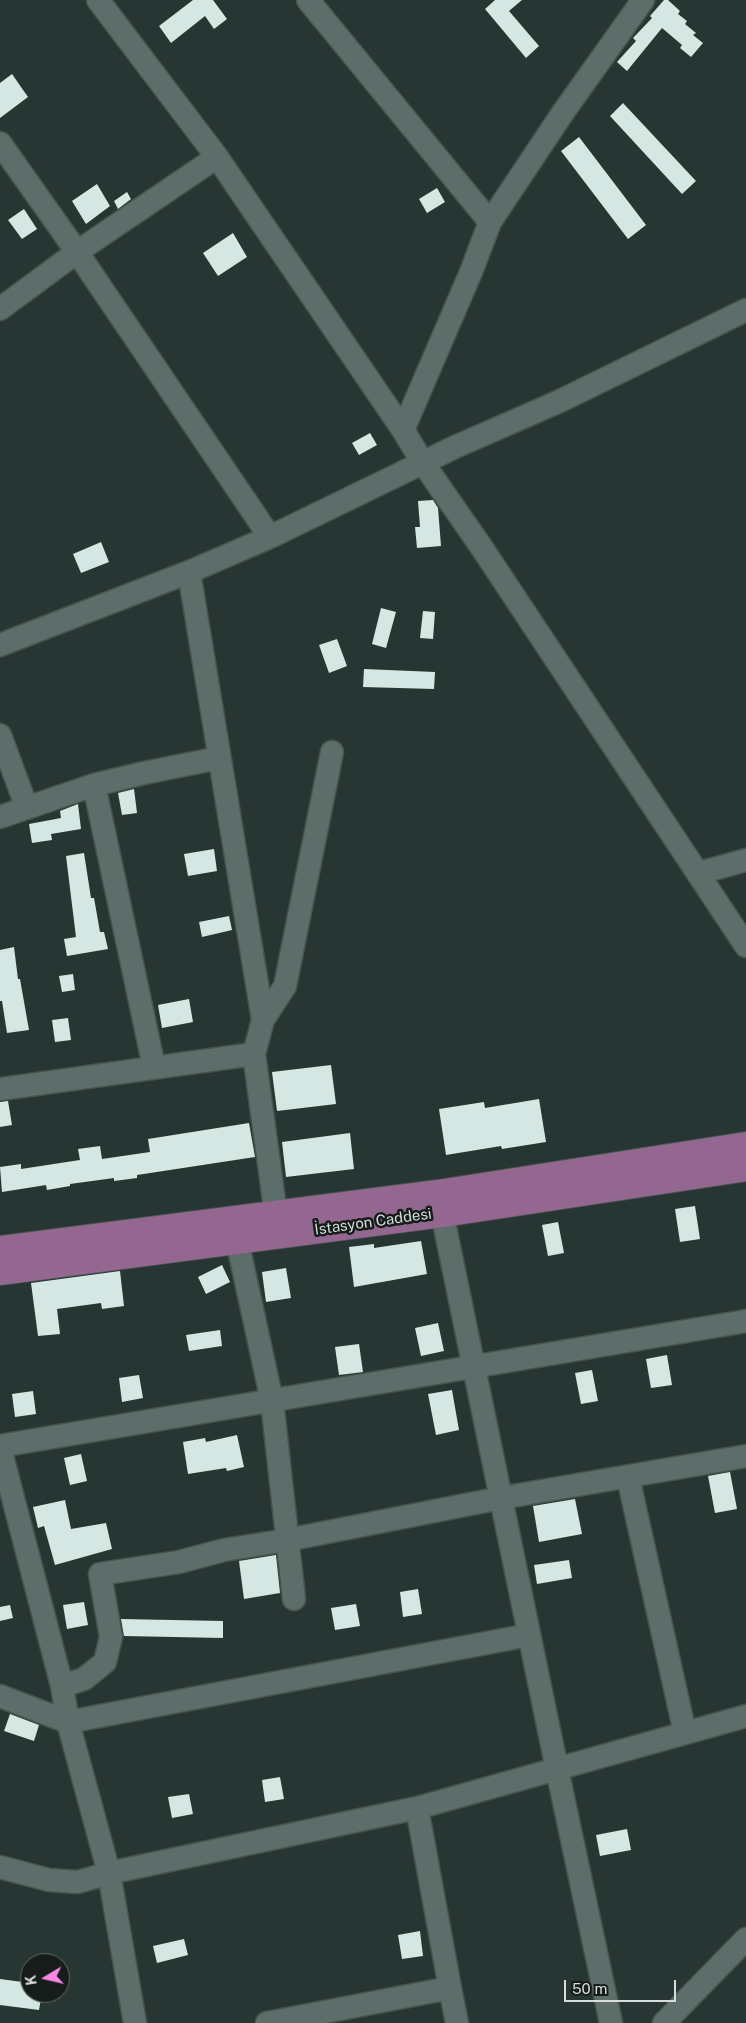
<!DOCTYPE html>
<html>
<head>
<meta charset="utf-8">
<style>
  body { margin:0 }
  #map { position:relative; width:746px; height:2023px; overflow:hidden; background:#273632; font-family:"Public Sans",sans-serif }
  canvas { display:block }
  .north { position:absolute; left:20px; top:1953px; width:50px; height:50px; box-sizing:border-box; background:#151c1a; border:1px solid #626a68; border-radius:50%; rotate:261deg; font-size:14px; font-weight:700; line-height:20px; text-align:center; color:#d5dedc }
  .north::after { content:''; display:block; margin:auto; width:18px; height:22px; background:#f987e8; clip-path:polygon(50% 0,100% 100%,50% 72%,0 100%) }
  .scale { position:absolute; left:564px; top:1980px; width:112px; height:22px; box-sizing:border-box; border:2px solid #d5dedc; border-top:0; padding-left:6px; font-size:15px; line-height:18px; white-space:nowrap; color:#d5dedc; -webkit-text-stroke:4px #151c1a; paint-order:stroke }
</style>
</head>
<body>
<div id="map">
<canvas width="746" height="2023"></canvas>
<div class="north">K</div>
<div class="scale">50 m</div>
</div>
<script>
const ctx = document.querySelector('canvas').getContext('2d');
ctx.lineJoin = 'round';
function fillPath(path, color) { ctx.fillStyle = color; ctx.fill(path, 'evenodd'); }
const toPath = rows => new Path2D(rows.map(r => 'M' + r).join(''));
function trace(path, color, width, dash) { ctx.strokeStyle = color; ctx.lineWidth = width; ctx.lineCap = dash ? 'butt' : 'round'; ctx.setLineDash(dash || []); ctx.stroke(path); }
function write(font, color, halo, rows, align = 'center') {
  ctx.font = font + ' "Public Sans",sans-serif'; ctx.lineWidth = 5; ctx.setLineDash([]); ctx.textBaseline = 'middle'; ctx.strokeStyle = halo; ctx.fillStyle = color; for (const [text, x, y, turn = 0] of rows) {
    ctx.save(); ctx.translate(x, y); ctx.rotate((+turn || 0) * Math.PI / 180); ctx.textAlign = isNaN(turn) ? turn : align; if (halo) ctx.strokeText(text, 0, 0); ctx.fillText(text, 0, 0); ctx.restore();
  }
}
fillPath(toPath([
  [193,0,213,0,227,19,214,29,205,16,171,43,159,26],
  [495,0,522,0,509,11,539,46,526,58,485,9],
  [664,0,668,0,680,11,678,14,687,21,685,24,696,33,693,35,703,43,691,57,680,48,682,45,662,28,627,71,617,62,636,41,633,38,652,18,650,16],
  [12,74,28,97,0,118,0,83],
  [623,103,696,181,682,194,610,116],
  [579,137,646,225,628,239,561,151],
  [97,184,110,206,86,224,72,201],
  [437,188,445,202,427,213,419,199],
  [127,192,131,199,118,209,114,201],
  [24,209,37,229,22,239,8,220],
  [233,233,247,257,218,276,203,253],
  [370,433,377,445,359,455,352,443],
  [433,500,438,508,441,546,417,548,415,527,420,527,418,501],
  [101,542,109,562,81,573,73,554],
  [381,608,396,612,386,648,372,644],
  [423,611,435,612,433,639,420,638],
  [337,639,347,666,329,673,319,645],
  [364,669,435,672,434,689,363,687],
  [134,789,137,813,122,815,118,793],
  [78,804,81,829,51,834,52,840,32,843,29,824,61,818,60,811],
  [214,849,217,871,188,876,184,854],
  [84,853,91,898,94,898,100,932,104,932,108,949,67,956,64,939,76,937,66,856],
  [229,916,232,930,202,937,199,922],
  [14,947,18,979,20,979,29,1030,7,1033,2,1001,0,1001,0,950],
  [73,974,75,990,62,992,59,976],
  [189,999,193,1022,162,1028,158,1005],
  [68,1018,71,1040,55,1042,52,1020],
  [331,1065,336,1104,277,1111,272,1072],
  [539,1099,546,1142,502,1149,501,1146,446,1155,439,1109,484,1102,485,1108],
  [8,1101,12,1125,0,1127,0,1102],
  [249,1123,255,1157,137,1175,137,1178,114,1181,114,1178,70,1184,70,1186,47,1190,46,1185,2,1192,0,1167,21,1164,21,1169,80,1160,78,1149,100,1146,102,1159,150,1152,148,1139],
  [350,1133,354,1169,286,1177,282,1142],
  [695,1206,700,1239,680,1242,675,1209],
  [558,1222,564,1253,548,1256,542,1225],
  [421,1241,427,1274,354,1287,349,1247,374,1244,374,1248],
  [222,1265,230,1282,206,1294,198,1277],
  [286,1268,291,1298,266,1302,262,1272],
  [120,1271,124,1306,102,1309,101,1303,57,1309,60,1334,38,1336,31,1283],
  [438,1323,444,1351,421,1356,415,1328],
  [220,1330,222,1346,189,1351,186,1335],
  [359,1344,363,1372,339,1375,335,1347],
  [667,1355,672,1385,651,1388,646,1359],
  [592,1370,598,1401,581,1404,575,1373],
  [139,1375,143,1398,122,1402,119,1378],
  [452,1390,459,1430,436,1435,428,1394],
  [33,1391,36,1414,15,1417,12,1394],
  [237,1435,244,1467,227,1471,226,1468,188,1474,183,1442,205,1438,206,1442],
  [81,1454,87,1481,70,1485,64,1458],
  [730,1472,737,1509,715,1513,708,1476],
  [575,1499,582,1534,539,1542,533,1506],
  [65,1500,71,1529,106,1523,112,1549,55,1565,44,1526,38,1528,33,1507],
  [276,1555,280,1593,244,1599,239,1561],
  [569,1560,572,1578,537,1584,534,1565],
  [418,1589,422,1614,403,1617,400,1592],
  [84,1602,88,1625,67,1629,63,1605],
  [356,1604,360,1626,335,1630,331,1608],
  [10,1605,13,1618,0,1621,0,1607],
  [121,1619,223,1621,223,1638,124,1636],
  [10,1714,39,1725,34,1741,4,1731],
  [280,1777,284,1799,265,1802,262,1780],
  [189,1794,193,1814,172,1818,168,1797],
  [627,1829,631,1850,600,1856,596,1835],
  [420,1931,423,1956,402,1959,398,1935],
  [184,1939,188,1955,157,1963,153,1946],
  [0,1979,30,1983,30,1993,42,1993,39,2010,0,2005]
]), '#d5e7e2');
const minor = toPath([
  [98,0,217,157,403,430,423,463,480,545,746,946],
  [308,0,490,222],
  [0,143,77,252,270,537],
  [0,309,77,252,217,157],
  [403,430,471,272,490,222,562,114,643,0],
  [189,572,263,1020],
  [0,645,189,572,270,537,455,447,560,401,746,310],
  [0,735,27,808],
  [94,785,154,1067],
  [0,817,94,785,144,773,219,758],
  [699,873,746,860],
  [254,1054,263,1020,285,986,332,752],
  [0,1089,254,1054,276,1215],
  [442,1213,557,1769,611,2023],
  [237,1240,272,1401,294,1599],
  [0,1446,746,1321],
  [0,1448,62,1686,68,1722,109,1873,135,2023],
  [628,1477,685,1733],
  [62,1686,84,1679,105,1662,111,1637,100,1574,179,1562,224,1550,287,1540,501,1498,746,1456],
  [0,1696,68,1722,529,1635],
  [0,1867,49,1880,78,1882,109,1873,417,1808,746,1716],
  [450,1988,457,2023],
  [267,2023,450,1988,417,1808],
  [664,2023,746,1939]
]);
const major = toPath([
  [0,1250,438,1194,746,1146],
  [0,1271,442,1213,746,1167]
]);
trace(minor, '#465350', 25);
trace(major, '#465350', 30);
trace(minor, '#5d6d69', 22);
trace(major, '#936790', 28);
write('15px', '#d5dedc', '#151c1a', [
  ["İstasyon Caddesi",373,1222,-8]
]);
</script>
</body>
</html>
